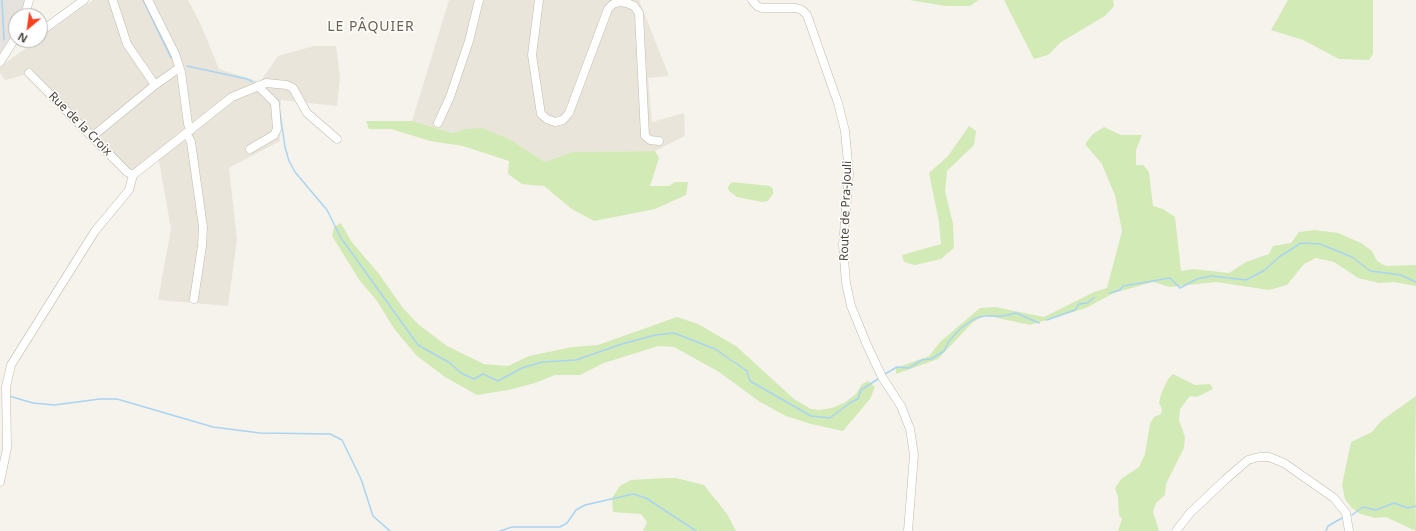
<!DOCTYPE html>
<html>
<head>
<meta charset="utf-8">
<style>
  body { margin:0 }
  #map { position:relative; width:1416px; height:531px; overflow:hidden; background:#f6f3ec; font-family:"Noto Sans",sans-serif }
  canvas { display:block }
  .north { position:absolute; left:8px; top:8px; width:40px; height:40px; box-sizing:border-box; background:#fff; border:1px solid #b7b4b0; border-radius:50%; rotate:209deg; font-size:11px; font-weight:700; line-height:16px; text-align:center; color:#4b4439 }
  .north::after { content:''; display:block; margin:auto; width:14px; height:18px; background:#fc3f1d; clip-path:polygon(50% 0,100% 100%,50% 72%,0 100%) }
</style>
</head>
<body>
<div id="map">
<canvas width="1416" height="531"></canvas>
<div class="north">N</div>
</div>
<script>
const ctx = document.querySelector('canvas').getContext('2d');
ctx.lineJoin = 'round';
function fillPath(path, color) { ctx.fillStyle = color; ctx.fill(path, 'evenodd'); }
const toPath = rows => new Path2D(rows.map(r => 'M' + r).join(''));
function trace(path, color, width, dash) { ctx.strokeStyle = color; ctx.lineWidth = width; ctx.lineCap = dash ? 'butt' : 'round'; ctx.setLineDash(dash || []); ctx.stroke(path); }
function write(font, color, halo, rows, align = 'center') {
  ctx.font = font + ' "Noto Sans",sans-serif'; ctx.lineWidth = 3; ctx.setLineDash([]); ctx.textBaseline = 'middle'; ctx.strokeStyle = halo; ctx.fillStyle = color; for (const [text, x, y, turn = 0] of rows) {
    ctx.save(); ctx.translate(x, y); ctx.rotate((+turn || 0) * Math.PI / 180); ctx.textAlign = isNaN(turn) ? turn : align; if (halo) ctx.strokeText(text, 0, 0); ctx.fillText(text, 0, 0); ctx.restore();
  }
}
fillPath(toPath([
  [93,0,188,0,201,25,219,69,260,82,278,56,314,46,336,46,340,77,337,106,281,100,280,141,229,168,237,239,228,306,158,300,171,229,159,161,139,170,130,172,32,73,5,80,0,73,0,67,37,40,40,40,40,38],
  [449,0,639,0,669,76,648,78,652,122,684,113,685,136,655,151,572,152,545,162,511,140,465,129,453,133,412,121]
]), '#eae5da');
fillPath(toPath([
  [0,0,25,0,25,3,20,16,16,16,16,26,11,37,0,54]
]), '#e6e2dd');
fillPath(toPath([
  [909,0,979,0,970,6,946,6],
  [1004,0,1113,0,1114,6,1105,16,1061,42,1048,55,1034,59],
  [1288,0,1373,0,1373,54,1369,60,1339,59,1303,40,1271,30],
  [366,121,412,121,453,133,465,129,482,128,511,140,545,162,572,152,655,151,659,158,650,186,669,186,675,182,688,182,686,195,655,209,594,221,572,209,544,186,522,184,508,174,509,161,463,146,430,141,391,129,369,129],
  [969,126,976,131,974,145,947,171,945,191,953,224,954,248,941,259,915,265,904,262,902,255,941,244,939,222,929,173,948,156],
  [1104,127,1121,135,1142,135,1136,150,1136,165,1143,165,1149,172,1153,206,1163,209,1175,217,1181,271,1193,269,1229,273,1246,262,1269,254,1273,246,1291,243,1299,232,1315,230,1338,233,1361,243,1372,251,1377,261,1386,266,1416,265,1416,286,1394,282,1379,283,1358,278,1334,262,1316,258,1304,264,1287,285,1269,290,1216,282,1170,287,1153,282,1114,293,1086,308,1030,325,984,315,972,323,938,359,896,374,896,368,929,356,940,342,980,308,995,307,1044,317,1094,292,1107,288,1122,231,1115,195,1108,179,1102,164,1085,144,1093,134],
  [732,182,770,186,773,189,773,194,768,201,762,202,737,197,729,191,728,187],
  [341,223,351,241,379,274,403,308,418,324,447,346,484,364,508,366,529,356,572,347,598,345,677,317,698,324,736,346,794,399,811,409,819,410,832,408,844,403,856,394,862,384,868,381,875,387,870,399,843,431,811,424,786,416,760,402,719,372,674,347,658,346,604,363,580,375,555,375,535,383,508,390,477,395,445,377,417,356,395,330,377,301,360,281,332,236,334,227],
  [1173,374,1195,385,1210,384,1213,389,1197,397,1190,396,1180,409,1179,420,1185,437,1184,448,1166,484,1165,495,1156,503,1153,512,1159,531,1118,531,1122,519,1119,515,1118,497,1115,488,1121,479,1139,467,1145,454,1150,424,1154,417,1161,414,1162,409,1159,403,1161,394,1168,379],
  [1416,396,1415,462,1416,531,1386,517,1376,518,1360,514,1351,507,1345,499,1342,485,1351,442,1372,432,1381,421],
  [665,478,676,478,704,485,727,514,736,531,643,531,647,522,641,514,613,512,612,498,620,486,631,480]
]), '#d2eab5');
trace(toPath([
  [2,0,4,40],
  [143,0,171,58],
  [187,66,247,79,253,82],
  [278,100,285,147,289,161,295,172,327,210,341,238,418,345,450,363,461,373,474,379,483,374,498,381,522,368,542,362,576,360,622,344,655,335,674,333,715,349,747,371,750,381,811,416,830,418,851,402,858,399,861,390,878,379],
  [1110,293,1120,290,1123,286,1170,278,1180,288,1197,279,1211,276,1246,280,1265,270,1279,257,1301,243,1320,244,1352,257,1370,271,1401,275,1416,282],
  [1047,320,1075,310,1079,304,1087,303,1094,298],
  [885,374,897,367,909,368,922,360,931,359,944,351,949,341,960,329,974,319,984,316,1003,316,1016,313,1039,323],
  [9,396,33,403,54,405,100,399,117,399,213,427,260,433,330,434,342,440,361,479,373,516,390,531],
  [1352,515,1363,507,1376,510,1394,503,1408,508,1416,506],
  [500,531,512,527,560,527,567,523,576,510,585,505,633,494,646,498,696,531],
  [1326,531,1328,526,1342,518]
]), '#a9d4f2', 1.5);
const minor = toPath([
  [148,0,175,54,181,72,188,124,191,130],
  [539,0,532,55,541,114,547,119,555,122,563,120,569,113,608,9,613,4,620,2,627,3,634,6,639,13,645,136,650,140,659,141],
  [752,0,757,6,762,8,796,8,802,10,807,15,838,103,845,131,849,174,843,245,846,283,851,306,867,345,882,377,901,406,910,429,914,455,908,531],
  [113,1,127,44,155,85],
  [25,16,29,0],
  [40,32,84,0],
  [0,62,16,37],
  [29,73,127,172,133,175],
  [438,123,450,97,469,41,479,0],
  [187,134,191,142,203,227,202,246,194,299],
  [93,136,155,85,179,68],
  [250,149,274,135,277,129,275,103,258,86],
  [133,175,232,97,266,83,287,85,293,88,307,113,337,139],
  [0,482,7,448,6,387,11,365,95,231,129,190,133,175],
  [1176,531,1190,513,1226,479,1248,460,1259,457,1269,457,1284,463,1334,498,1346,513,1349,531]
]);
trace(minor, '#c2bbae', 9);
trace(minor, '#fff', 8);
write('12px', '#4b4439', '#fff', [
  ["Rue de la Croix",80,124,45],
  ["Route de Pra-Jouli",846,211,-88]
]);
ctx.letterSpacing = '1px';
write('14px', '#6e6250', '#fff', [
  ["LE PÂQUIER",371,27]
]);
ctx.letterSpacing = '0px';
</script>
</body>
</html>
